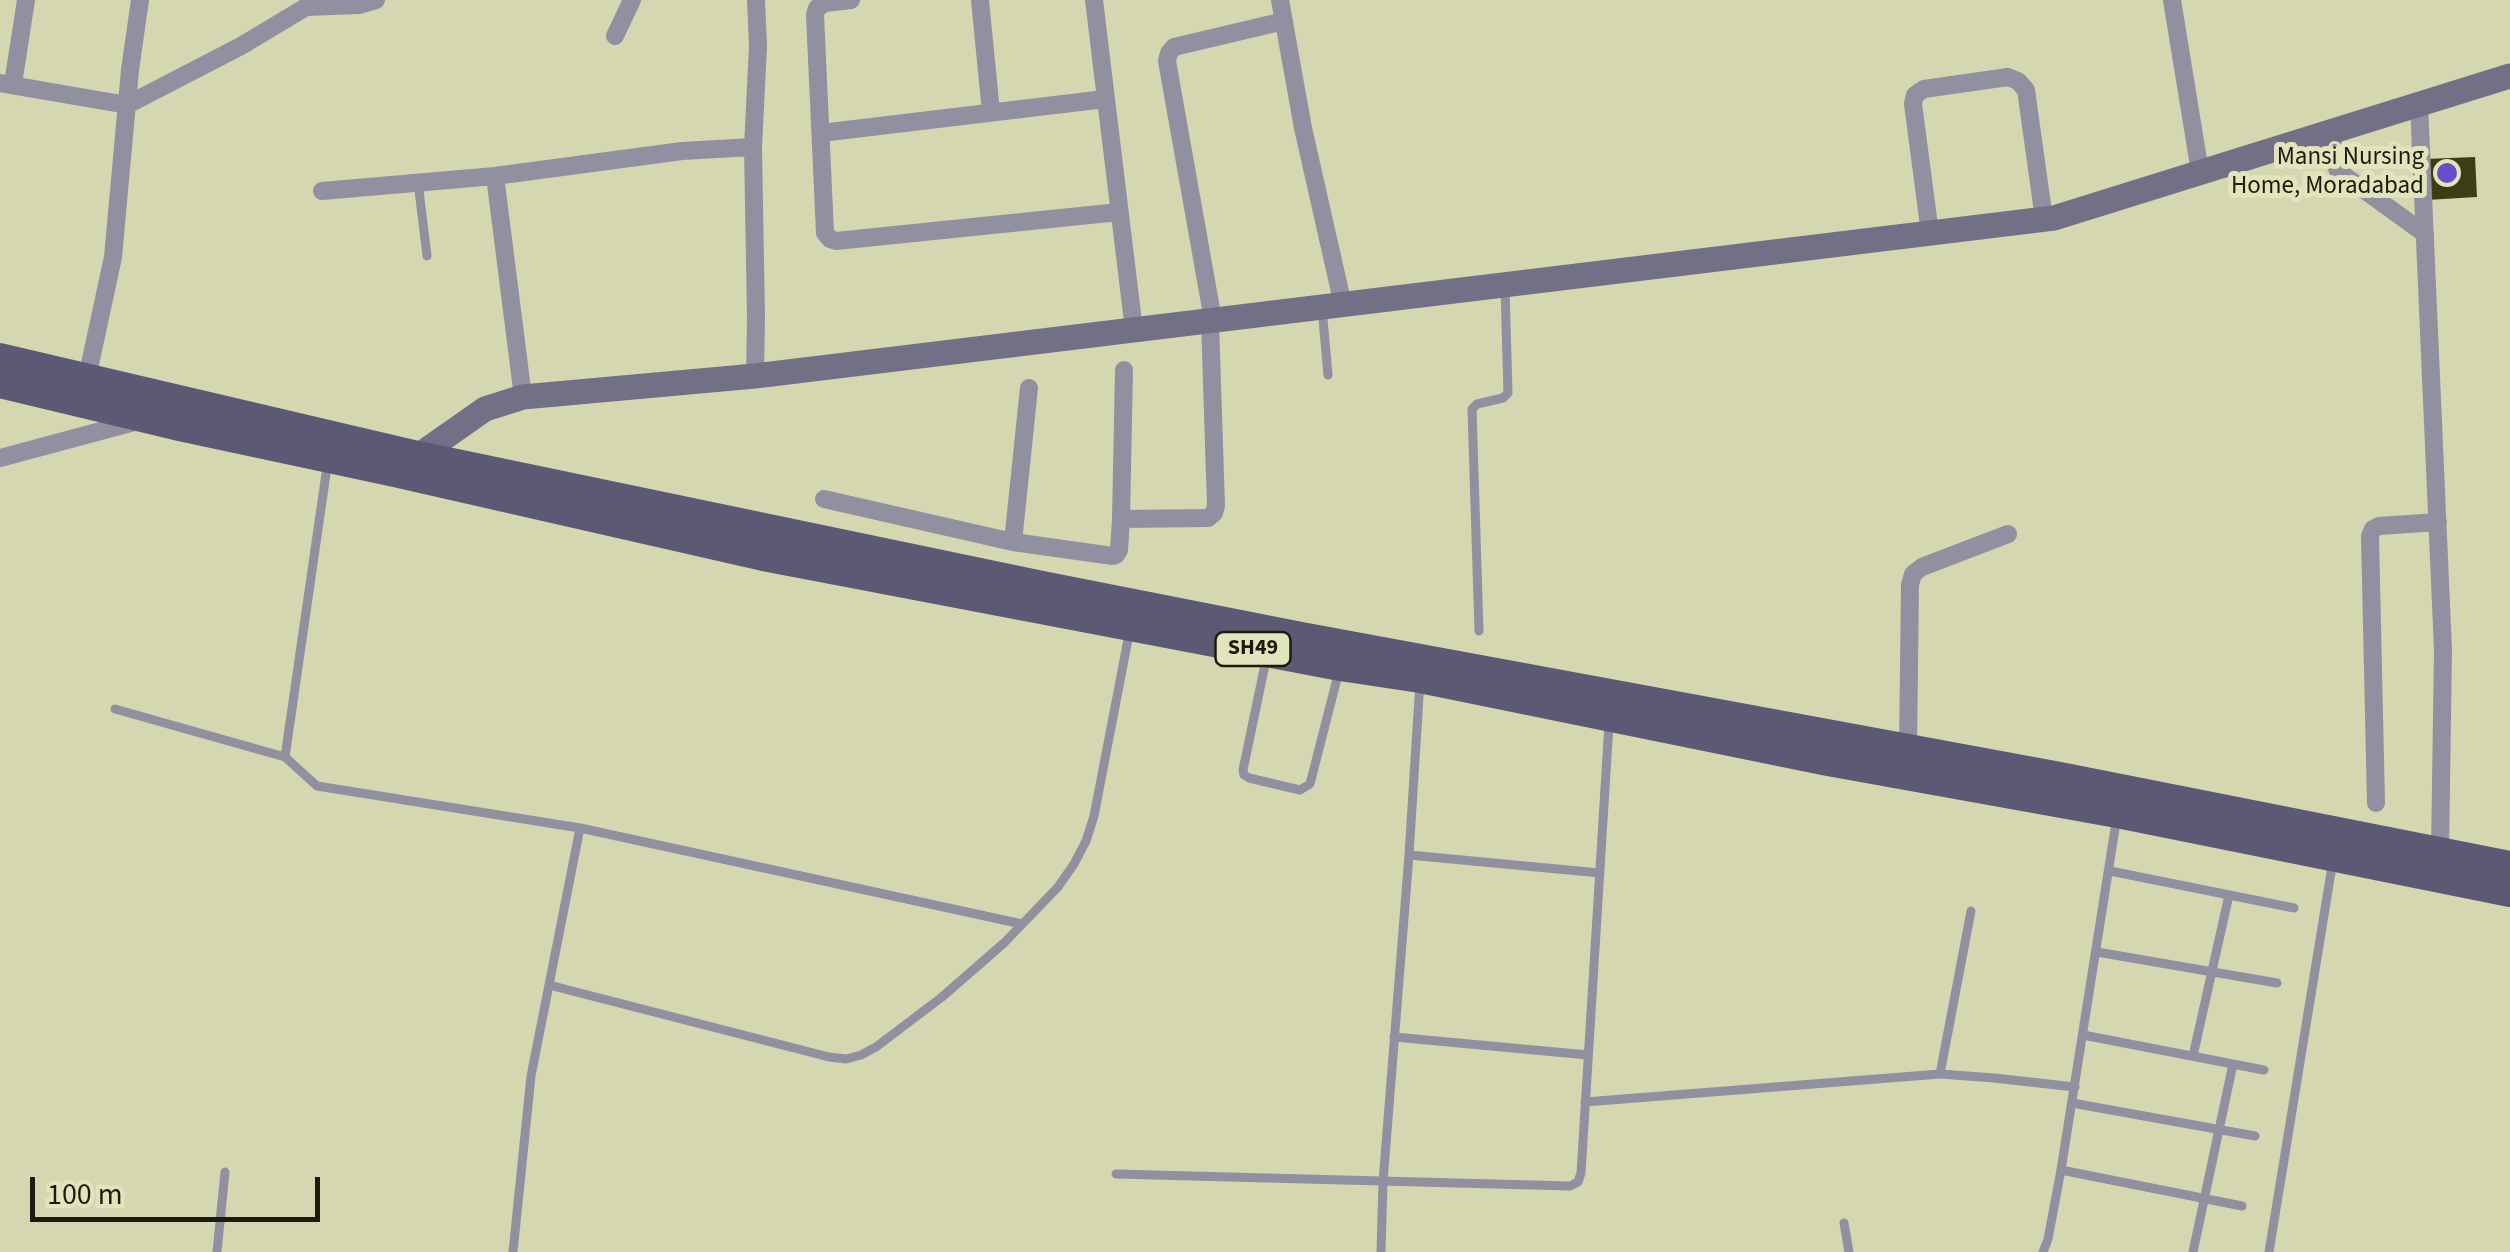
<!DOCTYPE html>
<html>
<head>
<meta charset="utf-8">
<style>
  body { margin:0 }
  #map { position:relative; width:2510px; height:1252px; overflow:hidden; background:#d5d7b0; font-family:"Source Sans 3",sans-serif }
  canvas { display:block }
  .scale { position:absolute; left:30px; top:1177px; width:290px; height:45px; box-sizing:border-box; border:5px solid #1c1c0e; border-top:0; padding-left:12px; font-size:30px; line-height:35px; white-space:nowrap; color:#1c1c0e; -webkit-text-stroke:8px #e2e4bc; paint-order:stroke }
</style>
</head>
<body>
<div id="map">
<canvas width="2510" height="1252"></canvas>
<div class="scale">100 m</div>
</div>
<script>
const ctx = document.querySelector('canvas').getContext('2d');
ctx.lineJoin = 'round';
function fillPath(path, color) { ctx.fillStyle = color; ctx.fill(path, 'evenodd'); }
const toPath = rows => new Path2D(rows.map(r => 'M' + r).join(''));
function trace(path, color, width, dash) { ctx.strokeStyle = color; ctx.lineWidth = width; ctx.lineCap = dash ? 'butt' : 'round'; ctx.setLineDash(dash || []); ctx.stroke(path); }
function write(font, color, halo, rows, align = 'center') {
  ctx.font = font + ' "Source Sans 3",sans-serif'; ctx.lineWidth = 10; ctx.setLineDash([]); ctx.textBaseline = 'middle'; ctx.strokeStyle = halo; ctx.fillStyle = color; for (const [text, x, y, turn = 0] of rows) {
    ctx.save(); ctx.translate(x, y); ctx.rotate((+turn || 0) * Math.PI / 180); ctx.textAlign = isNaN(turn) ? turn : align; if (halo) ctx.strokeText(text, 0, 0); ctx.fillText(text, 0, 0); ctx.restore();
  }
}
fillPath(toPath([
  [2475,157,2477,197,2427,200,2425,159]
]), '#3d3d13');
trace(toPath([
  [418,182,427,256],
  [1322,308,1328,375],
  [1479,631,1472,409,1477,404,1503,398,1508,393,1505,289],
  [1267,655,1243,770,1244,775,1249,778,1300,790,1310,784,1339,671],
  [115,709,285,757,317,786,580,828,1022,924],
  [285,757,328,460],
  [1409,855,1600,873],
  [2110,871,2294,908],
  [2097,952,2277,983],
  [549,985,829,1057,846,1059,861,1055,876,1047,942,997,1004,943,1058,887,1074,864,1086,841,1094,816,1130,629],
  [2083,1035,2264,1070],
  [1394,1037,1588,1055],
  [2193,1056,2229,895],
  [1940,1074,1971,911],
  [1585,1102,1940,1074,1994,1078,2075,1087],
  [2072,1103,2255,1136],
  [2061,1170,2242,1206],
  [1116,1174,1570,1186,1578,1182,1581,1173,1609,724],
  [1844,1223,1849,1252],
  [217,1252,225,1172],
  [513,1252,531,1076,580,828],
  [1381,1252,1383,1182,1409,855,1420,681],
  [2043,1252,2048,1239,2061,1170,2117,816],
  [2193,1252,2233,1064],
  [2269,1252,2333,860]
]), '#9190a0', 9);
trace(toPath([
  [851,0,825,3,817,8,815,15,825,233,830,239,836,241,1119,212],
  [980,0,991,112],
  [1094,0,1134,330],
  [1280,0,1303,128,1343,305],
  [2172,0,2200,172],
  [615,36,632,0],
  [0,83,127,105,241,46,306,7,359,5,376,0],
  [13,84,26,0],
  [2419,104,2443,650,2440,852],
  [2331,131,2335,162,2338,171,2425,234],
  [821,133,1105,99],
  [495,176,523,397],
  [322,191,495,176,682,151,753,147],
  [1930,233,1913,104,1915,95,1924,89,2008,77,2018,81,2026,90,2044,219],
  [1213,320,1167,61,1169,53,1174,47,1284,21],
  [755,376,756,319,753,147,758,46,756,0],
  [87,378,113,257,130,70,140,0],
  [0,458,138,421],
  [824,499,1013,542,1113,556,1116,555,1119,550,1121,519,1124,370],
  [1121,519,1208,518,1214,513,1216,506,1210,321],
  [1013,542,1029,388],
  [1908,749,1910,585,1913,574,1922,567,2008,534],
  [2376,803,2370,536,2373,529,2379,526,2438,522]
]), '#9190a0', 18);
trace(toPath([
  [418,456,485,409,523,397,755,376,2054,218,2510,76]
]), '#727087', 25);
trace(toPath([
  [0,358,418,456,1042,586,1301,637,2060,777,2510,866],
  [0,383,175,425,395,472,763,556,1340,666,1420,678,1828,761,2117,813,2510,892]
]), '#5c5974', 30);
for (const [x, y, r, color] of [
  [2447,173,12,"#6a4ec7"]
]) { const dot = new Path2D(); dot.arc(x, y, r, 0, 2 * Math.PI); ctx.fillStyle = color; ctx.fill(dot); trace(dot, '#e2e4bc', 4); }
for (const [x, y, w] of [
  [1253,649,75]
]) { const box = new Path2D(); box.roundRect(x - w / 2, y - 17, w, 34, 8); ctx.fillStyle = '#e2e4bc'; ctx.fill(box); trace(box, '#1c1c0e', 2.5); }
write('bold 22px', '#1c1c0e', null, [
  ["SH49",1253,649]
]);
write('25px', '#1c1c0e', '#e2e4bc', [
  ["Mansi Nursing",2424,159],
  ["Home, Moradabad",2424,188]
], 'right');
</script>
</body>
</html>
